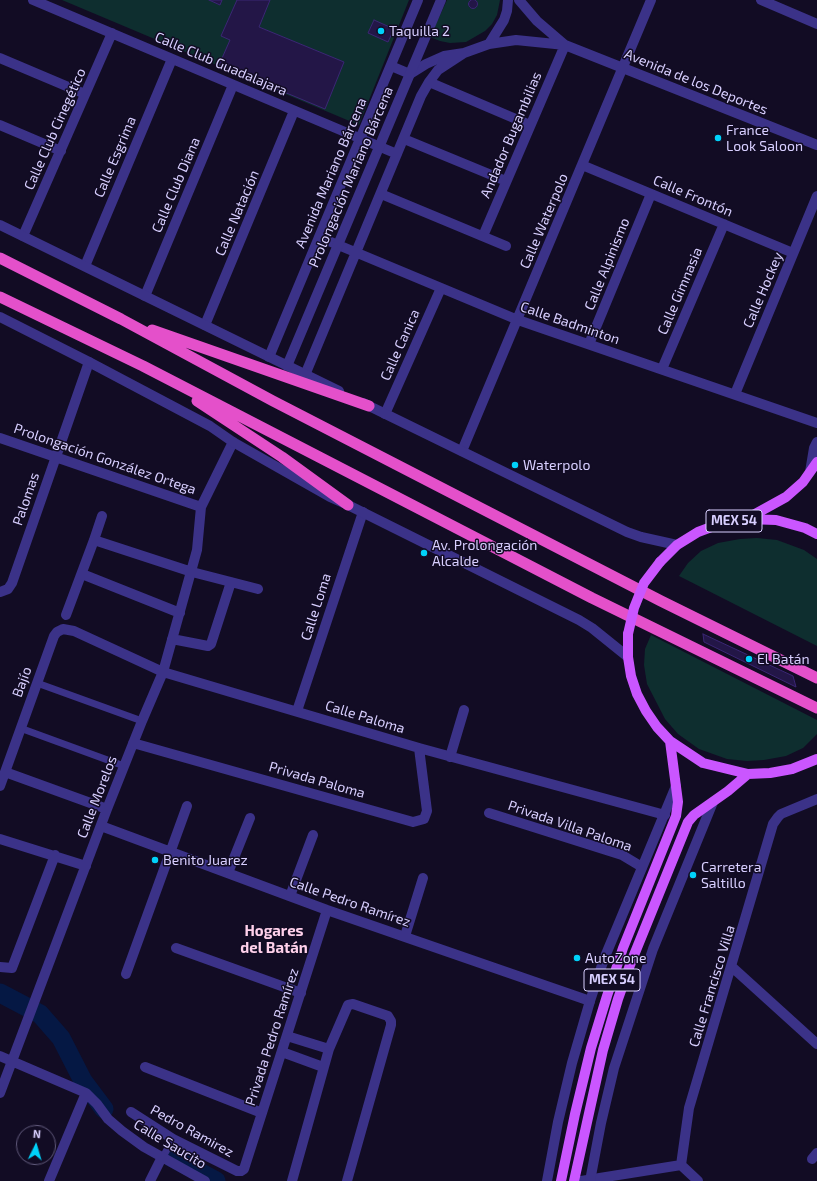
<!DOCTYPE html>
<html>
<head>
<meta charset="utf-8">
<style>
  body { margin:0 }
  #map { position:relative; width:817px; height:1181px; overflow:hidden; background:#120c24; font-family:"Exo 2",sans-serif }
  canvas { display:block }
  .north { position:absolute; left:16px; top:1125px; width:40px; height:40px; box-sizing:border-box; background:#120c24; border:1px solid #615a7c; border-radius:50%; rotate:5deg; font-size:11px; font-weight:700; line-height:16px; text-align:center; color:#d8cfff }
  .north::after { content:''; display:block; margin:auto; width:14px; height:18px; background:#00d2fa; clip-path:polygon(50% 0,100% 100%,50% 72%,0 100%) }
</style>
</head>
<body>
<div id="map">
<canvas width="817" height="1181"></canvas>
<div class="north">N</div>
</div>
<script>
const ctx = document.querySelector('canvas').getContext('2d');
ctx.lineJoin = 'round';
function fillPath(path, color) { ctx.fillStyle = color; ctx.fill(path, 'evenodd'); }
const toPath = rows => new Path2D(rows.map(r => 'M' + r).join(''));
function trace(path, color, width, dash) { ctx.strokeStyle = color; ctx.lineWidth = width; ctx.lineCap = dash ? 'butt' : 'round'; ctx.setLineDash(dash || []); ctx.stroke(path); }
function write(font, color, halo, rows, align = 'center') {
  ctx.font = font + ' "Exo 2",sans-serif'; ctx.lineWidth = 3; ctx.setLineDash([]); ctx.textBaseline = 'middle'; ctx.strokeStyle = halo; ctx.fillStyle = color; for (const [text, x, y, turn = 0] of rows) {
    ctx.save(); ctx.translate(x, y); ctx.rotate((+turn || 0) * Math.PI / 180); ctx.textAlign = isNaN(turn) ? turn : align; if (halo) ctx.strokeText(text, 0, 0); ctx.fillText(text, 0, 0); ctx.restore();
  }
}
fillPath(toPath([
  [62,0,409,0,359,125],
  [447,0,500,0,497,15,492,24,485,31,466,42,450,43,440,41,430,37],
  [757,538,777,540,804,550,817,559,817,646,679,576,688,563,701,551,718,543,740,539],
  [651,635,817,720,817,734,803,748,786,756,764,760,747,761,727,759,699,749,678,734,665,719,647,684,644,665,645,649]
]), '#0e2e2f');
trace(toPath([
  [0,993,40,1014,61,1038,83,1081,104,1109],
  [171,1157,216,1181]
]), '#051844', 19);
const building = toPath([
  '468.5 4a4.5 4.5 0 1 1 9 0a4.5 4.5 0 1 1-9 0Z',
  [209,0,222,0,220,5,209,0],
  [237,0,270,0,259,27,344,62,325,109,219,65,230,40,221,36,237,0],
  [374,20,394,29,388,42,368,33,374,20],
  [703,634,793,676,796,687,704,642,703,634]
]);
fillPath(building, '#231647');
trace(building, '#3b2675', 1);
trace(toPath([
  [37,683,142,721],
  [20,728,124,766],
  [162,1157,164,1155,173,1139]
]), '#3b3288', 7);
trace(toPath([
  [33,0,397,154],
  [519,0,537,21,565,45],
  [761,0,817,24],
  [489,44,516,40,565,45,817,145],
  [0,58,85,94],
  [391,66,410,74,426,64,444,56,464,53,489,44,504,20,507,11,508,0],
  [429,82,530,125],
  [0,125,61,151],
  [404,139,506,181],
  [582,165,793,253],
  [381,194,506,246],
  [23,236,112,33],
  [483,236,565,45],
  [319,237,518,320,817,423],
  [85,266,172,59],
  [145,296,233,85],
  [205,325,294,111],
  [589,344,651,194],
  [269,357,418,0],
  [662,369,724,224],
  [305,375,421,96,429,82,438,70,464,53],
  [735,394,817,196],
  [385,414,441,288],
  [0,438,201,507],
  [462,451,651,0],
  [810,472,814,448,817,442],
  [94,540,192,572,258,589],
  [82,574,180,613],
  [0,592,8,589,12,583,89,362],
  [66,615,94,540,102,516],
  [172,639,208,646,211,644,231,582],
  [297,711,363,512],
  [133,743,413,822,424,819,427,811,419,748],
  [450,757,464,710],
  [5,772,107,809],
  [0,786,54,636,57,632,63,629,74,631,163,672,419,748,665,815],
  [489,813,622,855,642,867],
  [101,826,327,910,590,1001],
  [0,839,86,866],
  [228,873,250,818],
  [290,896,313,835],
  [405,936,423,878],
  [176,948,301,993],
  [0,967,12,968,55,855],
  [732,967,817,1044],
  [126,974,187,806],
  [287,1036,329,1049],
  [282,1052,323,1067],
  [0,1056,86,1093,97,1104,108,1119,122,1131,144,1147,205,1181],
  [145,1067,262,1113],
  [0,1093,107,809,142,721,163,672,197,550,201,507,233,442],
  [131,1112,173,1139,237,1171,241,1171,244,1169,327,910],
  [812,1159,817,1153],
  [681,1165,689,1108,773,824,778,817,781,814,817,799],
  [681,1165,698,1181],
  [49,1181,86,1093],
  [150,1181,162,1157],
  [292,1181,329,1049,345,1012,348,1005,353,1004,388,1016,391,1021,391,1025,347,1181],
  [581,1181,681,1165]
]), '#3b3288', 10);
trace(toPath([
  [0,225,339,391],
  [0,317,89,362,210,426,233,442,330,497,348,505,579,620,592,628,628,657],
  [287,366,441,0],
  [363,403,627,532,641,537,677,545],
  [547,1181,558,1122,572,1063,590,1001,604,959,676,786],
  [590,1181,601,1123,614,1068,653,949,713,802]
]), '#3b3288', 10);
trace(toPath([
  [748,518,786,497,803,482,817,462],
  [660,562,677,545,698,532,722,523,747,519,776,520,805,528,817,534],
  [628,634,628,657,631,676,637,694,646,711,657,727,670,741,703,763,748,774,770,773,792,769,817,759],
  [561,1181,575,1114,591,1048,607,996,623,948,676,816,678,802,670,741],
  [574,1181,603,1050,618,999,630,965,688,822,694,815,728,791,748,774]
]), '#ca56ff', 10);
trace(toPath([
  [0,258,121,319,273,401,661,601,817,678],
  [0,297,143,366,592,598,817,708],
  [152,330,369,406],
  [197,401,282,457,348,505]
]), '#e450ca', 11);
trace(toPath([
  [628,634,634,608,644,583,660,562]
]), '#ca56ff', 10);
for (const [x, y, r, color] of [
  [381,31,4,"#00d2fa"],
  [718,138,4,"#00d2fa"],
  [515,465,4,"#00d2fa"],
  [424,553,4,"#00d2fa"],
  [749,659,4,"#00d2fa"],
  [155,860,4,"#00d2fa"],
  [693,875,4,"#00d2fa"],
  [577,958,4,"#00d2fa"]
]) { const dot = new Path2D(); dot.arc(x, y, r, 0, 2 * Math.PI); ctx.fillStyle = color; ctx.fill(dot); trace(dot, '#120c24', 1.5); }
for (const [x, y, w] of [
  [734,521,56],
  [612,980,56]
]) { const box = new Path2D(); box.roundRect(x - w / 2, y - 11, w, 22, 3); ctx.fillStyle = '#120c24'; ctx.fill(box); trace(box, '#d8cfff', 1); }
write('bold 13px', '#d8cfff', null, [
  ["MEX 54",734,521],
  ["MEX 54",612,980]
]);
write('14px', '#d8cfff', '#120c24', [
  ["Taquilla 2",389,31],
  ["France",726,130],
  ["Look Saloon",726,146],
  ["Waterpolo",523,465],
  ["Av. Prolongación",432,545],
  ["Alcalde",432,561],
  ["El Batán",757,659],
  ["Benito Juarez",163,860],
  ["Carretera",701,867],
  ["Saltillo",701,883],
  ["AutoZone",585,958]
], 'left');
write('14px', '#d8cfff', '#120c24', [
  ["Calle Club Guadalajara",221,64,23],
  ["Avenida de los Deportes",696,82,22],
  ["Calle Club Cinegético",55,129,-66],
  ["Andador Bugambilias",511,135,-67],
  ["Calle Esgrima",115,157,-67],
  ["Avenida Mariano Bárcena",331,173,-67],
  ["Prolongación Mariano Bárcena",351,177,-67],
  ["Calle Club Diana",176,185,-67],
  ["Calle Frontón",693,196,23],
  ["Calle Natación",237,213,-67],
  ["Calle Waterpolo",544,221,-67],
  ["Calle Alpinismo",607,264,-68],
  ["Calle Hockey",763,290,-67],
  ["Calle Gimnasia",680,291,-67],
  ["Calle Badminton",570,323,19],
  ["Calle Canica",400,345,-66],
  ["Prolongación González Ortega",105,459,19],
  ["Palomas",26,499,-71],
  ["Calle Loma",316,607,-72],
  ["Bajío",22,682,-70],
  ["Calle Paloma",365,717,17],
  ["Privada Paloma",317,780,16],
  ["Calle Morelos",97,797,-69],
  ["Privada Villa Paloma",570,826,19],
  ["Calle Pedro Ramírez",350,902,19],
  ["Calle Francisco Villa",712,986,-73],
  ["Privada Pedro Ramírez",272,1037,-72],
  ["Pedro Ramirez",192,1131,29],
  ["Calle Saucito",170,1144,31]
]);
write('bold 15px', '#ffd1eb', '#120c24', [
  ["Hogares",274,931],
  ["del Batán",274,948]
]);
</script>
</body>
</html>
